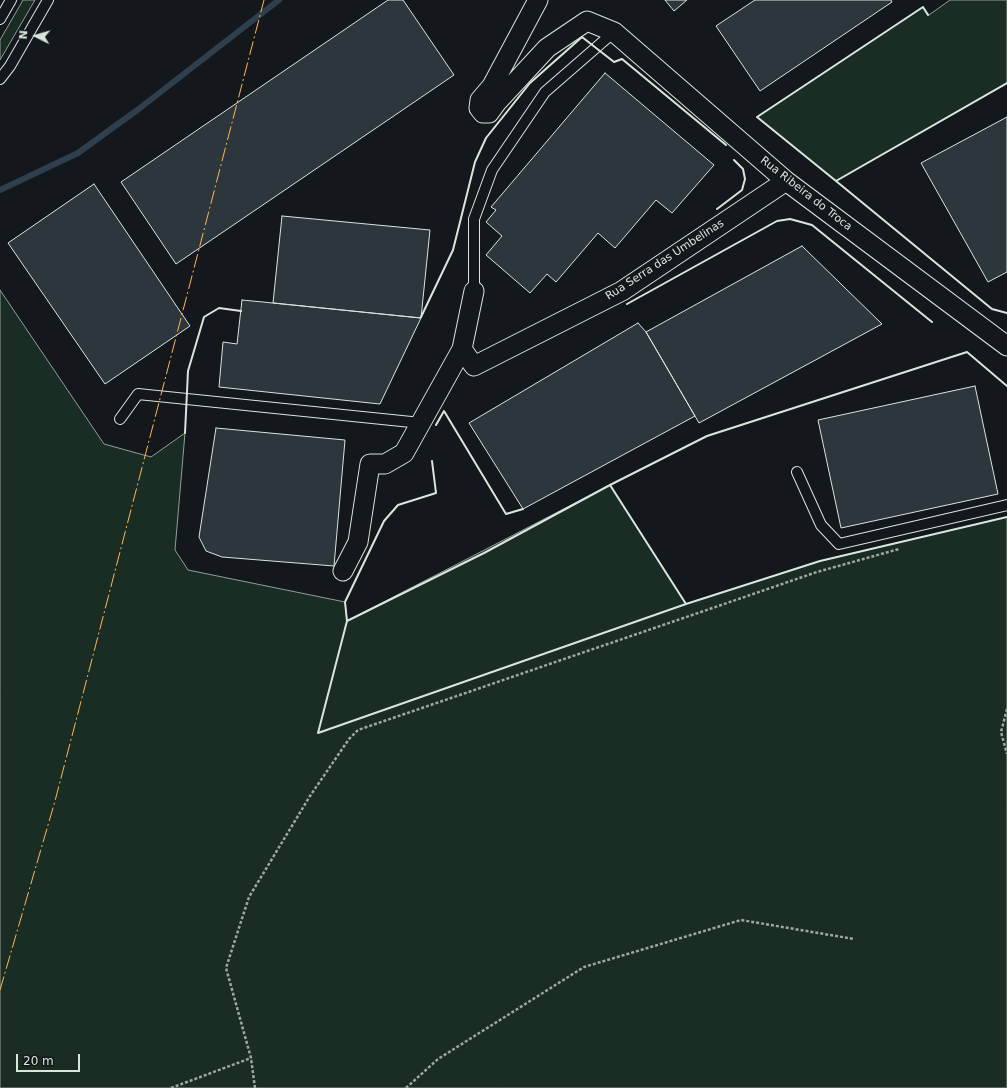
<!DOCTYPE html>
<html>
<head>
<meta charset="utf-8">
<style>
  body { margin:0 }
  #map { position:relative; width:1007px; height:1088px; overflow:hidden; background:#14181c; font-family:"DejaVu Sans",sans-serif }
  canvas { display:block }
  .north { position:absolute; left:16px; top:16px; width:40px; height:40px; -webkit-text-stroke:3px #14181c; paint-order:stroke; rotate:275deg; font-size:11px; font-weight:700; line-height:16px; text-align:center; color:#d8e6dc }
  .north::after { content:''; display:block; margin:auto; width:14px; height:18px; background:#d8e6dc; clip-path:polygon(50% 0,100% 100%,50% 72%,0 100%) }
  .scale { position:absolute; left:16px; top:1054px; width:64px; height:18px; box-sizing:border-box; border:2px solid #d8e6dc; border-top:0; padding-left:5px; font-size:12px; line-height:14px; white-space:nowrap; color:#d8e6dc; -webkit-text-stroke:3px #14181c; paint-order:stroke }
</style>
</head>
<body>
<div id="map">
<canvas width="1007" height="1088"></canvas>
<div class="north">N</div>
<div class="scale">20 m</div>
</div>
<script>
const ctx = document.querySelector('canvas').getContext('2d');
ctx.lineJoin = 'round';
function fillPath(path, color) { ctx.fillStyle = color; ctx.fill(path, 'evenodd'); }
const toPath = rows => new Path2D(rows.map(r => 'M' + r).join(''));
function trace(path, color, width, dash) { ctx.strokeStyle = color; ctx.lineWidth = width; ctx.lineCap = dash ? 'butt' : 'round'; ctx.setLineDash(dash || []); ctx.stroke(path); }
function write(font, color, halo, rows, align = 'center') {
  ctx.font = font + ' "DejaVu Sans",sans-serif'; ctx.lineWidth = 3; ctx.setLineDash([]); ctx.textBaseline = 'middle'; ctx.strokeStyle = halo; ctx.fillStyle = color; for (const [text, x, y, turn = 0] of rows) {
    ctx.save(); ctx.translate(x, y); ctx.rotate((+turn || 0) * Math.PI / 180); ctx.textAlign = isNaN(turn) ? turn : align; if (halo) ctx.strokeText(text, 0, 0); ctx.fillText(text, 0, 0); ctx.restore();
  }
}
const green = toPath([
  [23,0,35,0,0,60,0,40,23,0],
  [950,0,1007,0,1007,83,836,181,757,117,923,7,929,15,950,0],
  [0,290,104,444,151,457,185,433,175,550,188,570,345,602,347,621,610,485,686,604,820,561,1007,517,1007,1088,0,1088,0,290]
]);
fillPath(green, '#1a2d24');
trace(green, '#939e99', 1);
trace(toPath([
  [0,190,78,153,140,108,279,0]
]), '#2f3f4d', 6);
const building = toPath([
  [388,0,403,0,454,75,176,264,121,182,388,0],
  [665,0,687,0,674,11,665,0],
  [755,0,891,0,892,2,760,91,716,26,755,0],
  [605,73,714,165,672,213,656,200,615,248,598,233,556,282,547,274,530,293,486,255,502,236,486,222,496,210,491,207,605,73],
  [1007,117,1007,272,988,282,921,163,1007,117],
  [94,184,190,326,105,384,8,243,94,184],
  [282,216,430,230,421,318,273,303,282,216],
  [802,246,882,324,699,423,646,332,802,246],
  [242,300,273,303,421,318,380,404,219,387,223,342,237,344,242,300],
  [638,323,646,332,695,416,523,509,469,423,638,323],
  [975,386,998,494,841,528,818,420,975,386],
  [216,428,345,440,334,566,222,557,206,551,199,537,216,428]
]);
fillPath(building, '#2c363c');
trace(building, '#d8e6dc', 1);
const service = toPath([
  [0,19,11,0],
  [0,79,10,66,48,0],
  [474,291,474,219,492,170,545,92,614,32],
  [120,419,138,394,421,423],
  [797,472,821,525,839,544,1007,505]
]);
const minor = toPath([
  [538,0,492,86,480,100,479,108,483,113,489,113,497,102,547,48,587,21,614,32,786,181,1007,346],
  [462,349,474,366,622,291,786,181],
  [343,571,358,542,370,464,385,464,404,453,462,349,474,291]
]);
trace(service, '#d8e6dc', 12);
trace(minor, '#d8e6dc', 21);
trace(toPath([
  [1007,709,1001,732,1007,754],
  [171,1088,251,1058],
  [255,1088,251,1058,226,968,249,897,310,796,349,739,358,730,817,572,899,549],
  [406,1088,438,1059,584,967,741,920,854,939]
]), '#9da8a2', 2.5, [3, 2]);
trace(service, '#14181c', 10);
trace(minor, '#14181c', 19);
trace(toPath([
  [928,15,923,7,757,117,836,181,1007,83],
  [836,181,992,309,1007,313],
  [717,209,742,190,745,179,743,169,734,160],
  [627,304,777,221,790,219,812,225,932,322],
  [421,317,453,250,475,162,486,138,530,83,582,37,614,62,622,59,726,145],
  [1007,386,967,352,707,436,610,485,686,604,820,561,1007,517],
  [436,425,444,411,506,514,523,509],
  [185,433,188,371,204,317,219,308,241,311],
  [432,461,436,493,398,505,384,521,345,602,347,621,484,553,610,485],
  [347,621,318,733,686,604]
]), '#d8e6dc', 2);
trace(toPath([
  [0,990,55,801,264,0]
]), '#ffb74d', 1, [14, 3, 2, 3]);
write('11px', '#d8e6dc', '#14181c', [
  ["Rua Ribeira do Troca",806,194,38],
  ["Rua Serra das Umbelinas",665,260,-33]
]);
</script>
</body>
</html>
